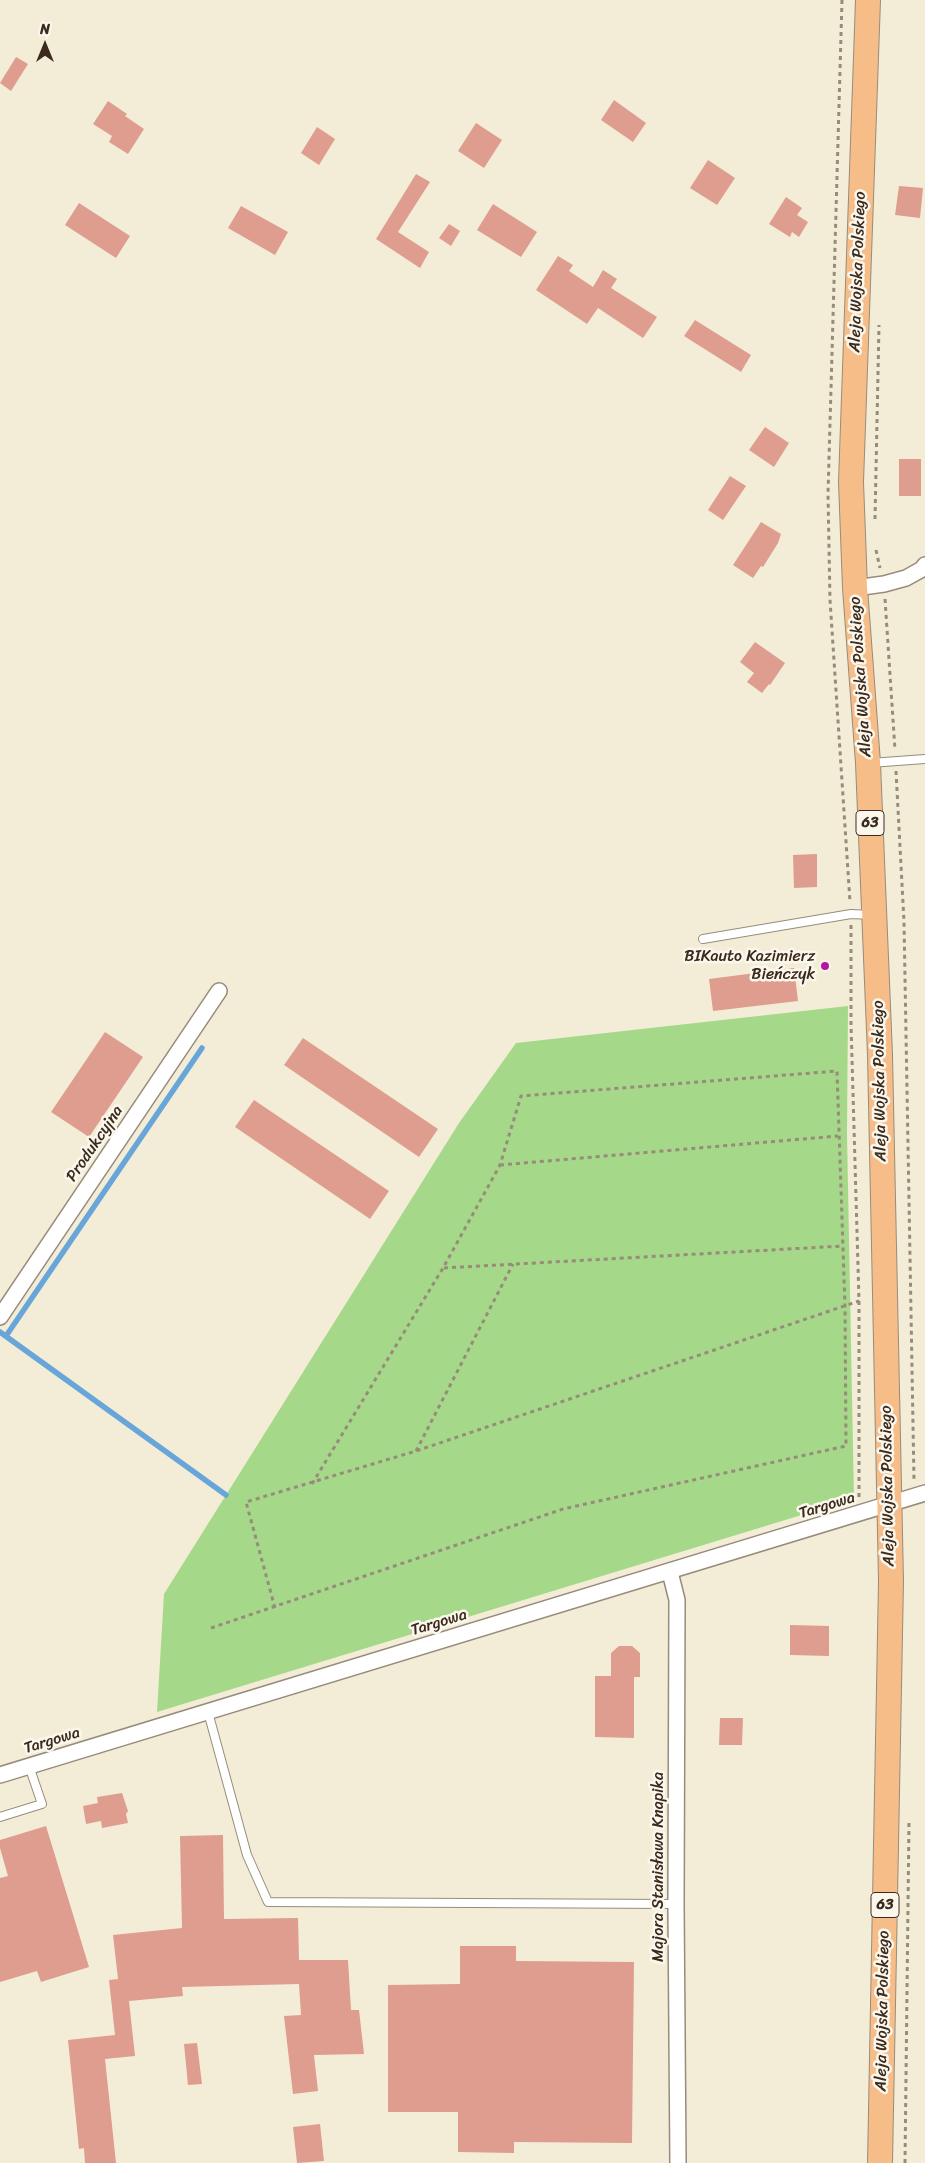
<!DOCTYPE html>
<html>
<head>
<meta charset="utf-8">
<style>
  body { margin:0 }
  #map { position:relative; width:925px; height:2163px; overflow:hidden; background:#f3edd8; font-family:Sriracha,sans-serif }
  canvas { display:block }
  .north { position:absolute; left:20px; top:20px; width:50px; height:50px; -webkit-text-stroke:4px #fbf7ec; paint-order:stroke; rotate:0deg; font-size:14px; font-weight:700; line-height:20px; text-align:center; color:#3b2a1e }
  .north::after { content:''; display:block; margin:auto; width:18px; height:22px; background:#3b2a1e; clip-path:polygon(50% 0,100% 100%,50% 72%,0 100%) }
</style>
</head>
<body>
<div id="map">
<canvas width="925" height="2163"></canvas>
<div class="north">N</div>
</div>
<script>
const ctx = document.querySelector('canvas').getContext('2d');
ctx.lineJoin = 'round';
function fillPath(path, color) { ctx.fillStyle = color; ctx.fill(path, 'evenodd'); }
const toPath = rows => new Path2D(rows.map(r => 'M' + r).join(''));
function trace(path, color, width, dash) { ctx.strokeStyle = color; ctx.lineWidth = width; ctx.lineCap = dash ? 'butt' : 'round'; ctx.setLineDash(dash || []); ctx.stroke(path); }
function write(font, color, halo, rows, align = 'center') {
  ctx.font = font + ' Sriracha,sans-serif'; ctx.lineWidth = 5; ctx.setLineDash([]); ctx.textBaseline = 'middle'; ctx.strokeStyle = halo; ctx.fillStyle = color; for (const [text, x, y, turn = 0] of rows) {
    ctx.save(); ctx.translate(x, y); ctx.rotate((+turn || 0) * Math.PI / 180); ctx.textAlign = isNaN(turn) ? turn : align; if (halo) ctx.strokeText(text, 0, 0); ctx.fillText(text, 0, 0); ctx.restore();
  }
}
fillPath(toPath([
  [848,1006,847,1134,854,1499,157,1712,164,1594,459,1123,516,1043]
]), '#a5d989');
trace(toPath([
  [0,1332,226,1495],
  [6,1336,202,1048]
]), '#68a5d9', 5.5);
fillPath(toPath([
  [16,57,28,64,11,91,0,83],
  [614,100,646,123,633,142,601,120],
  [108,101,127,114,125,116,144,129,128,154,109,142,112,136,93,124],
  [476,123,502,140,484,168,458,151],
  [317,127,335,139,319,165,301,153],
  [708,160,735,178,717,205,690,188],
  [416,174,430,182,398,232,429,252,420,268,376,239],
  [899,186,923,188,920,218,895,215],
  [786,197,802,208,797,215,808,222,799,237,792,232,790,237,769,224],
  [79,203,130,236,116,258,65,225],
  [493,204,537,232,521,257,477,230],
  [241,206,288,232,275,255,228,228],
  [449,224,460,231,451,246,439,238],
  [558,256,573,265,569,271,593,287,603,270,617,279,611,288,657,317,643,338,598,308,587,324,536,290],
  [695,320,751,355,741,372,684,336],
  [765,427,789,443,774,467,749,450],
  [899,459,921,459,921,496,899,496],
  [730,476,746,486,723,520,708,510],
  [761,522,781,534,778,543,763,567,761,566,753,578,733,565],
  [755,642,785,663,770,685,769,684,762,693,747,682,754,673,740,662],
  [817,854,817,887,794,888,793,855],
  [794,968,798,1001,713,1011,709,979],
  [105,1032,143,1057,89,1137,51,1112],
  [303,1038,438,1129,419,1157,284,1065],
  [254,1100,389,1191,370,1219,235,1127],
  [790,1625,829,1626,829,1656,790,1655],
  [619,1646,632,1646,640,1653,640,1677,634,1677,634,1738,595,1737,595,1676,611,1676,611,1653],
  [720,1718,743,1718,742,1745,719,1745],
  [122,1793,128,1811,126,1814,128,1823,102,1828,101,1821,86,1824,83,1806,98,1803,97,1797],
  [46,1826,89,1967,41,1982,37,1971,0,1982,0,1878,8,1876,0,1848,0,1840],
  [223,1835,224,1919,298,1918,299,1960,348,1960,351,2010,359,2010,364,2054,314,2055,318,2091,293,2094,284,2016,301,2015,299,1984,182,1987,183,1996,129,2001,135,2056,105,2059,116,2163,85,2163,84,2148,79,2149,68,2040,115,2035,109,1980,118,1979,113,1935,182,1928,180,1836],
  [460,1946,516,1946,516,1961,634,1962,632,2143,514,2142,514,2153,458,2152,458,2112,388,2112,388,1985,460,1984],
  [197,2043,202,2084,188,2085,184,2044],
  [320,2124,324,2161,297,2163,293,2127]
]), '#de9d8e');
const service = toPath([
  [870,763,925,759],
  [703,939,851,914,872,915],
  [208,1712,247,1855,268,1902,676,1904],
  [0,1817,42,1804,29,1766]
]);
const minor = toPath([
  [855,588,884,584,906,578,922,569,925,565],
  [0,1317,219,991],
  [670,1572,677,1600,676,1904,678,2163],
  [0,1775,925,1493]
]);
const primary = toPath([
  [868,0,851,482,855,588,868,763,880,1055,891,1581,880,2163]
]);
trace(service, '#978c7b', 10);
trace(minor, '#978c7b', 18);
trace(primary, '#978c7b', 26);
trace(toPath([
  [842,0,828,494,830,600,850,902],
  [875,519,879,325],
  [876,550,880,568],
  [885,599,895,750],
  [896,771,904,922,914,1480],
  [851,925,851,1024,859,1301,859,1497],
  [500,1165,838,1136],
  [444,1268,843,1246],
  [416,1451,513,1264],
  [275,1608,246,1502,416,1451,859,1301],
  [211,1628,563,1509,846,1446,845,1307,837,1071,521,1096,500,1165,443,1268,312,1484],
  [905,2163,909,1820]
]), '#978c7b', 3, [4, 4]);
trace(service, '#fff', 8);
trace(minor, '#fff', 15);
trace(primary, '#f7bd88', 24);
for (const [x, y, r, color] of [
  [825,966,5,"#b5179e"]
]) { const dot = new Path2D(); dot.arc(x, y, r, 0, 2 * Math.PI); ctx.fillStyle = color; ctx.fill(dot); trace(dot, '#fbf7ec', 2); }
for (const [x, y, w] of [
  [870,823,28],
  [885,1905,28]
]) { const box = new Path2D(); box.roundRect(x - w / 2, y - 12.5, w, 25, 4); ctx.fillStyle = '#fbf7ec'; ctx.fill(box); trace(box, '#3b2a1e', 1); }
write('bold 15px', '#3b2a1e', null, [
  ["63",870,823],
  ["63",885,1905]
]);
write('16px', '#3b2a1e', '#fbf7ec', [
  ["Aleja Wojska Polskiego",858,272,-88],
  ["Aleja Wojska Polskiego",861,677,-94],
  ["Aleja Wojska Polskiego",880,1081,-91],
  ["Produkcyjna",95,1144,-56],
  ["Aleja Wojska Polskiego",888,1486,-91],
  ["Targowa",827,1506,-17],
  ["Targowa",439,1623,-17],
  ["Targowa",52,1741,-17],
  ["Majora Stanisława Knapika",659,1867,-90],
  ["Aleja Wojska Polskiego",883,2011,-89]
]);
write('16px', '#3b2a1e', '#fbf7ec', [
  ["BIKauto Kazimierz",815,957],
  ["Bieńczyk",815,975]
], 'right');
</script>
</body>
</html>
